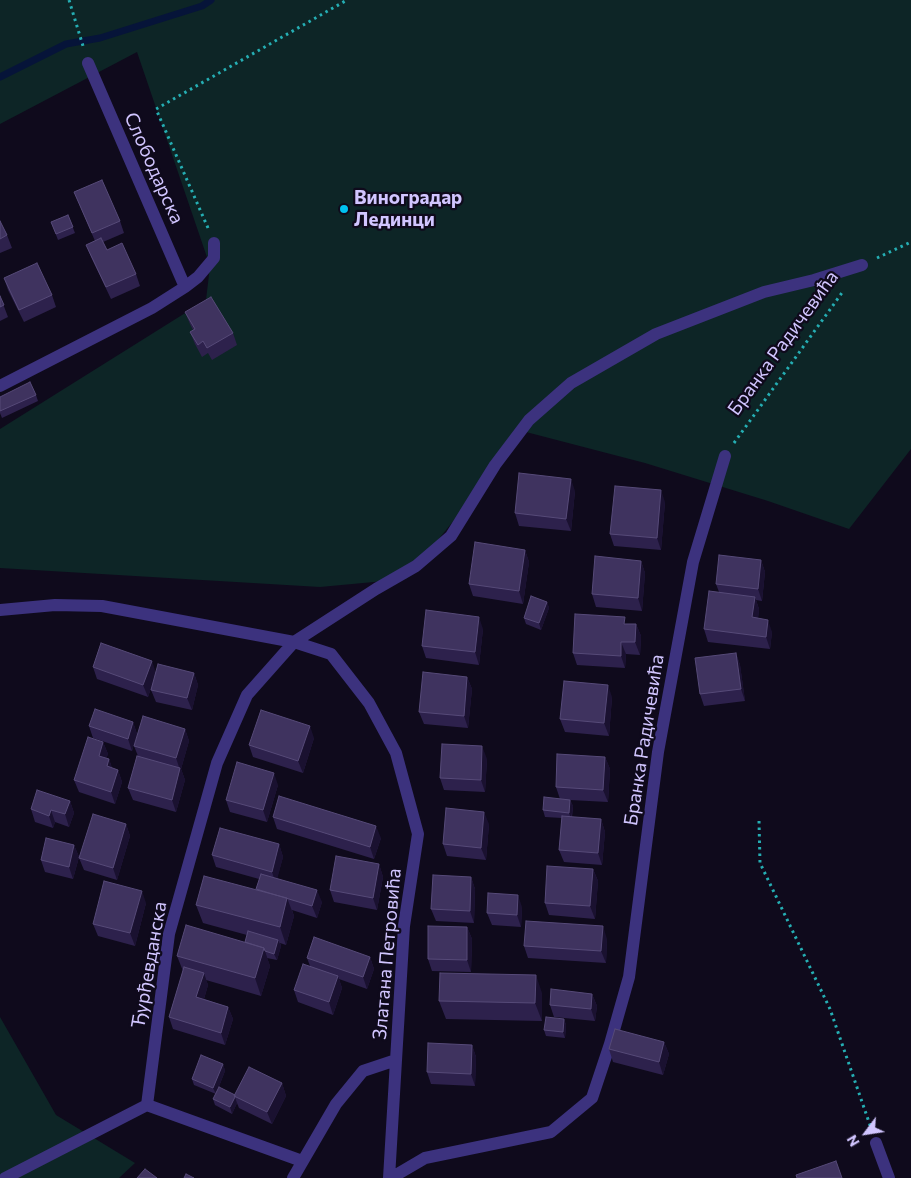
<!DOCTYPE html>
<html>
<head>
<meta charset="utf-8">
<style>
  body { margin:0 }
  #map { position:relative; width:911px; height:1178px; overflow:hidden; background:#0f0a1c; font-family:Commissioner,sans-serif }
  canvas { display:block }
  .north { position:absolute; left:841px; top:1108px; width:50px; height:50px; -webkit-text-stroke:4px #0f0a1c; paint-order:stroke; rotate:239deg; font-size:14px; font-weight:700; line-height:20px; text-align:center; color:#d1c5ff }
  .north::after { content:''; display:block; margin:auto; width:18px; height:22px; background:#d1c5ff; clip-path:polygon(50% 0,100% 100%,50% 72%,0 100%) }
</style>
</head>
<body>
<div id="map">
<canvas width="911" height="1178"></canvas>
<div class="north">N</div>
</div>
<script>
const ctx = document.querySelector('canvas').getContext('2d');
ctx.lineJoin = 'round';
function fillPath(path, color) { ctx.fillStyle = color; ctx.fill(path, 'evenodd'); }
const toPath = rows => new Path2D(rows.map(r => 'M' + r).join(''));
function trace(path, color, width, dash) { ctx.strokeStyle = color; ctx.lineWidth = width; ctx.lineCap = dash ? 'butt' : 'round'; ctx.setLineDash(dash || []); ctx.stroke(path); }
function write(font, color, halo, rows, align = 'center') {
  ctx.font = font + ' Commissioner,sans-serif'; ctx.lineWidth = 4.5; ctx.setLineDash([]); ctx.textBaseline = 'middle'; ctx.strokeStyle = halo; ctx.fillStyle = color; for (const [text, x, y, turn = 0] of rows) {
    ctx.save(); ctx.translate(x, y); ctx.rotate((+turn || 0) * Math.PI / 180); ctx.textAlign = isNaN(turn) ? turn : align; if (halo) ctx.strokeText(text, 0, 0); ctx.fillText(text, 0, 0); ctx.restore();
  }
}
fillPath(toPath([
  [0,0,911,0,911,449,849,529,768,501,645,463,526,432,406,579,320,587,0,568,0,429,206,300,210,266,137,52,0,124],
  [0,1017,56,1115,135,1163,119,1178,0,1178]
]), '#0d2526');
trace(toPath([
  [0,77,66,44,100,38,202,6,211,0]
]), '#061439', 7);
trace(toPath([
  [69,0,83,46],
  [208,228,156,109,347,0],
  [877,258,911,242],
  [734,443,844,290],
  [759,821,760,863,830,1009,871,1128]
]), '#25aeb3', 3, [2.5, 4]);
trace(toPath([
  [185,287,198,277,214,258,214,243],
  [0,386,152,308,185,287,88,63],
  [0,610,55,605,102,606,294,642],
  [147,1105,169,934,217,763,247,695,294,642],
  [147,1105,302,1161],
  [876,1143,889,1178],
  [5,1178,147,1105],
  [293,1178,336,1104,363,1071,396,1060],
  [389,1178,404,926,418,834,396,753,369,703,331,654,294,642,376,589,416,566,451,536,495,465,529,420,571,383,656,334,764,292,814,280,862,265],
  [391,1178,425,1158,551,1132,592,1098,610,1044,629,977,658,752,693,562,725,456]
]), '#3c327e', 12);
fillPath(toPath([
  [74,192,120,221,124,233,103,242,107,250,136,274,140,286,111,299,91,257,86,245,95,241],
  [68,215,75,233,58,240,51,222],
  [0,221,7,235,12,248,0,253],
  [4,278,52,295,56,307,24,322,8,290],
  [0,296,8,317,0,321],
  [185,312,233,333,237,345,212,360,208,353,202,357,195,344,190,332,193,330,190,324],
  [36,395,38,401,2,418,0,413,0,397],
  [575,491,571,531,519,526,515,513],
  [665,502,661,550,614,546,610,534],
  [525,550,529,562,523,604,473,596,469,584],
  [761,560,765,572,762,601,756,600,759,609,758,618,772,632,770,649,708,642,704,629,719,592,716,584],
  [641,561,645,573,642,611,596,607,592,594],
  [547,602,549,608,541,630,526,624,524,618],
  [627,624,636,624,641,636,640,655,626,654,625,668,577,665,573,653],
  [483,629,479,665,426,658,422,646],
  [736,653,740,665,745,701,704,706,700,694],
  [93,667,156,672,194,673,198,685,192,710,156,702,151,690,153,682,148,697,97,679],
  [467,677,472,689,468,728,424,724,419,712],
  [612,697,609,736,565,732,560,719],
  [133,722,137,734,132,751,93,738,89,726],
  [185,729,189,741,181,769,185,780,176,812,133,800,128,788,138,756,134,746],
  [314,738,303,773,253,757,249,745],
  [103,742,108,754,106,758,109,759,112,768,118,770,122,782,115,804,79,792,74,780],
  [605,757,610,769,608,802,570,800,573,806,572,817,601,819,605,832,602,865,564,862,559,850,562,818,545,817,543,810,560,799,556,787],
  [487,759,485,792,444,790,440,778],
  [278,785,267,822,230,812,226,800],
  [70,801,74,813,69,827,55,822,53,828,35,822,31,809],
  [273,817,381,838,374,859,277,829],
  [126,824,130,836,117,880,84,870,79,858],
  [489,824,486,860,447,856,443,844],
  [279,844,283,857,277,878,322,902,317,918,292,910,294,916,286,945,280,943,281,946,277,960,267,958,270,966,261,996,206,980,208,985,204,999,228,1007,233,1019,225,1045,173,1029,169,1017,183,971,177,956,245,943,247,935,203,923,196,905,257,890,259,879,216,867,212,855],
  [74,845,79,857,73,879,45,872,41,860],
  [379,864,383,877,377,910,334,902,330,890],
  [593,869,598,881,595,919,549,915,545,903],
  [471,877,475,889,474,923,436,921,431,909],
  [146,903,135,946,98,936,93,924],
  [522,907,521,927,492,925,487,913],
  [467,927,472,939,471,972,432,971,428,959],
  [607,939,606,963,528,958,524,946],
  [370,957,374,969,367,989,339,979,342,988,333,1015,298,1002,294,990,310,966,307,958],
  [542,993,542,1021,446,1019,439,1001],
  [592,994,597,1006,595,1021,554,1017,550,1005],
  [564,1019,566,1025,565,1038,546,1036,544,1030],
  [664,1042,669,1054,663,1075,613,1062,609,1049],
  [472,1045,476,1057,475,1086,431,1084,427,1072],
  [223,1064,225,1071,216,1094,194,1085,192,1079],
  [282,1083,286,1096,272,1124,239,1108,237,1103,232,1114,215,1105,213,1099]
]), '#2d214c');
fillPath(toPath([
  [571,479,575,491,571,531,566,519],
  [661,490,665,502,661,550,657,538],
  [525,550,529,562,523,604,519,591],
  [761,560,765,572,762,601,758,589],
  [641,561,645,573,642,611,638,598],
  [755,597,759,609,757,630,752,617],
  [547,602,549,608,541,630,539,623],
  [479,617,483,629,479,665,475,652],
  [768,620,772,632,770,649,766,637],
  [636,624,641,636,640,655,635,642],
  [621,642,626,654,625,668,621,656],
  [736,653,740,665,745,701,741,689],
  [152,661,156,673,148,697,143,685],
  [194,673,198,685,192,710,187,698],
  [467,677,472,689,468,728,464,716],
  [608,685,612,697,609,736,604,723],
  [133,722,137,734,132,751,128,739],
  [310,726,314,738,303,773,298,761],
  [185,729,189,741,181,769,185,780,176,812,172,800,180,770,176,758],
  [103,742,108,754,103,768,99,756],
  [482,746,487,759,485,792,481,780],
  [605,757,610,769,608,802,603,790],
  [109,759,113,771,107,766],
  [118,770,122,782,115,804,111,792],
  [274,773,278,785,267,822,263,810],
  [570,800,573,806,571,819,569,813],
  [70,801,74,813,69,827,65,814],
  [51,810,55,822,53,828,49,816],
  [484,812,489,824,486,860,481,848],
  [601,819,605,832,602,865,598,853],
  [126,824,130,836,117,880,113,868],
  [376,826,381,838,374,859,370,847],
  [279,844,283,857,276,884,272,872],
  [74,845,79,857,73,879,69,867],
  [379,864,383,877,377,910,373,898],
  [593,869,598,881,595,919,590,906],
  [471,877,475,889,474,923,470,911],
  [317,890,322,902,317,918,312,906],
  [142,891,146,903,135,946,130,933],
  [518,895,522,907,521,927,517,915],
  [287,898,294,916,286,945,280,927],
  [603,926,607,939,606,963,601,951],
  [467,927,472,939,471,972,467,960],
  [278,940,281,946,277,960,274,954],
  [264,948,270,966,261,996,255,978],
  [370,957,374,969,367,989,363,977],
  [204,973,208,985,201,1009,196,997],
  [536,975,542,993,542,1021,535,1003],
  [338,976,342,988,333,1015,329,1002],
  [592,994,597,1006,595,1021,591,1009],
  [228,1007,233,1019,225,1045,221,1033],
  [564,1019,566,1025,565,1038,563,1032],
  [664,1042,669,1054,663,1075,659,1062],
  [472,1045,476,1057,475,1086,471,1074],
  [223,1064,225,1071,216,1094,213,1088],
  [282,1083,286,1096,272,1124,267,1112],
  [235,1097,237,1103,232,1114,230,1107]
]), '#1a1130');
const building = toPath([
  [102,180,120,221,92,233,74,192,102,180],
  [68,215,73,227,56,234,51,222,68,215],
  [0,221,7,235,0,239,0,221],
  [101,238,107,250,122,243,136,274,106,287,86,245,101,238],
  [37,263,52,295,19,310,4,278,37,263],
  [0,296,4,305,0,307,0,296],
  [211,297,233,333,207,348,203,341,198,345,190,332,195,329,185,312,211,297],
  [30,382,36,395,0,411,0,397,30,382],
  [519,473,571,479,566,519,515,513,519,473],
  [615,486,661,490,657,538,610,534,615,486],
  [475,542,525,550,519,591,469,584,475,542],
  [719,555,761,560,758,589,716,584,719,555],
  [595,556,641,561,638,598,592,594,595,556],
  [709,591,755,597,752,617,768,620,766,637,704,629,709,591],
  [531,596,547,602,539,623,524,618,531,596],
  [426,610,479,617,475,652,422,646,426,610],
  [575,614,625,617,624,624,636,624,635,642,621,642,621,656,573,653,575,614],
  [101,643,152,661,143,685,93,667,101,643],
  [736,653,741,689,700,694,695,658,736,653],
  [158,664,194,673,187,698,151,690,158,664],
  [423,672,467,677,464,716,419,712,423,672],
  [564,681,608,685,604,723,560,719,564,681],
  [95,709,133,722,128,739,89,726,95,709],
  [261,710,310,726,298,761,249,745,261,710],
  [143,716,185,729,176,758,134,746,143,716],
  [88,737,103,742,99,756,109,759,107,766,118,770,111,792,74,780,88,737],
  [442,744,482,746,481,780,440,778,442,744],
  [557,754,605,757,603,790,556,787,557,754],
  [137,756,180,768,172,800,128,788,137,756],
  [237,762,274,773,263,810,226,800,237,762],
  [37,790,70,801,65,814,51,810,49,816,31,809,37,790],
  [279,796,376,826,370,847,273,817,279,796],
  [544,797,570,800,569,813,543,810,544,797],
  [446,808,484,812,481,848,443,844,446,808],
  [93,814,126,824,113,868,79,858,93,814],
  [562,816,601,819,598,853,559,850,562,816],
  [220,828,279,844,272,872,212,855,220,828],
  [46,838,74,845,69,867,41,860,46,838],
  [336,856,379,864,373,898,330,890,336,856],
  [547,866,593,869,590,906,545,903,547,866],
  [261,874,317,890,312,906,256,889,261,874],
  [433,875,471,877,470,911,431,909,433,875],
  [204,876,287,898,280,927,196,905,204,876],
  [104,881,142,891,130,933,93,924,104,881],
  [488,893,518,895,517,915,487,913,488,893],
  [526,921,603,926,601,951,524,946,526,921],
  [186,925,264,948,255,978,177,956,186,925],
  [428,926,467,927,467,960,428,959,428,926],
  [248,931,278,940,274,954,265,951,264,948,245,942,248,931],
  [314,937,370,957,363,977,307,958,314,937],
  [303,964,338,976,329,1002,294,990,303,964],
  [184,967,204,973,196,997,228,1007,221,1033,169,1017,184,967],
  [440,973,536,975,535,1003,439,1001,440,973],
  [551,989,592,994,591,1009,550,1005,551,989],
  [546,1017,564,1019,563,1032,544,1030,546,1017],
  [615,1029,664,1042,659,1062,609,1049,615,1029],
  [428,1043,472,1045,471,1074,427,1072,428,1043],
  [201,1055,223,1064,213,1088,192,1079,201,1055],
  [249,1067,282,1083,267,1112,234,1096,249,1067],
  [219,1087,235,1095,235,1097,230,1107,213,1099,219,1087],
  [836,1161,842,1178,797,1178,796,1175,836,1161],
  [145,1169,157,1178,137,1178,145,1169],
  [186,1174,194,1178,184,1178,186,1174]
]);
fillPath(building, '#3f335f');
trace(building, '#564a78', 1);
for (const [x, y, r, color] of [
  [344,209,5,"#00c2f0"]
]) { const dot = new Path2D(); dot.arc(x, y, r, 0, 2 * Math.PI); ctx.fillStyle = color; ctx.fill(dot); trace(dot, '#0f0a1c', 2); }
write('19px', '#d1c5ff', '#0f0a1c', [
  ["Слободарска",154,168,66],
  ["Бранка Радичевића",783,343,-54],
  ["Бранка Радичевића",644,740,-81],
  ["Златана Петровића",387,954,-85],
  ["Ђурђевданска",149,965,-80]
]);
write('bold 19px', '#d1c5ff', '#0f0a1c', [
  ["Виноградар",354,198],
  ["Лединци",354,220]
], 'left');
</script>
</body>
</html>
